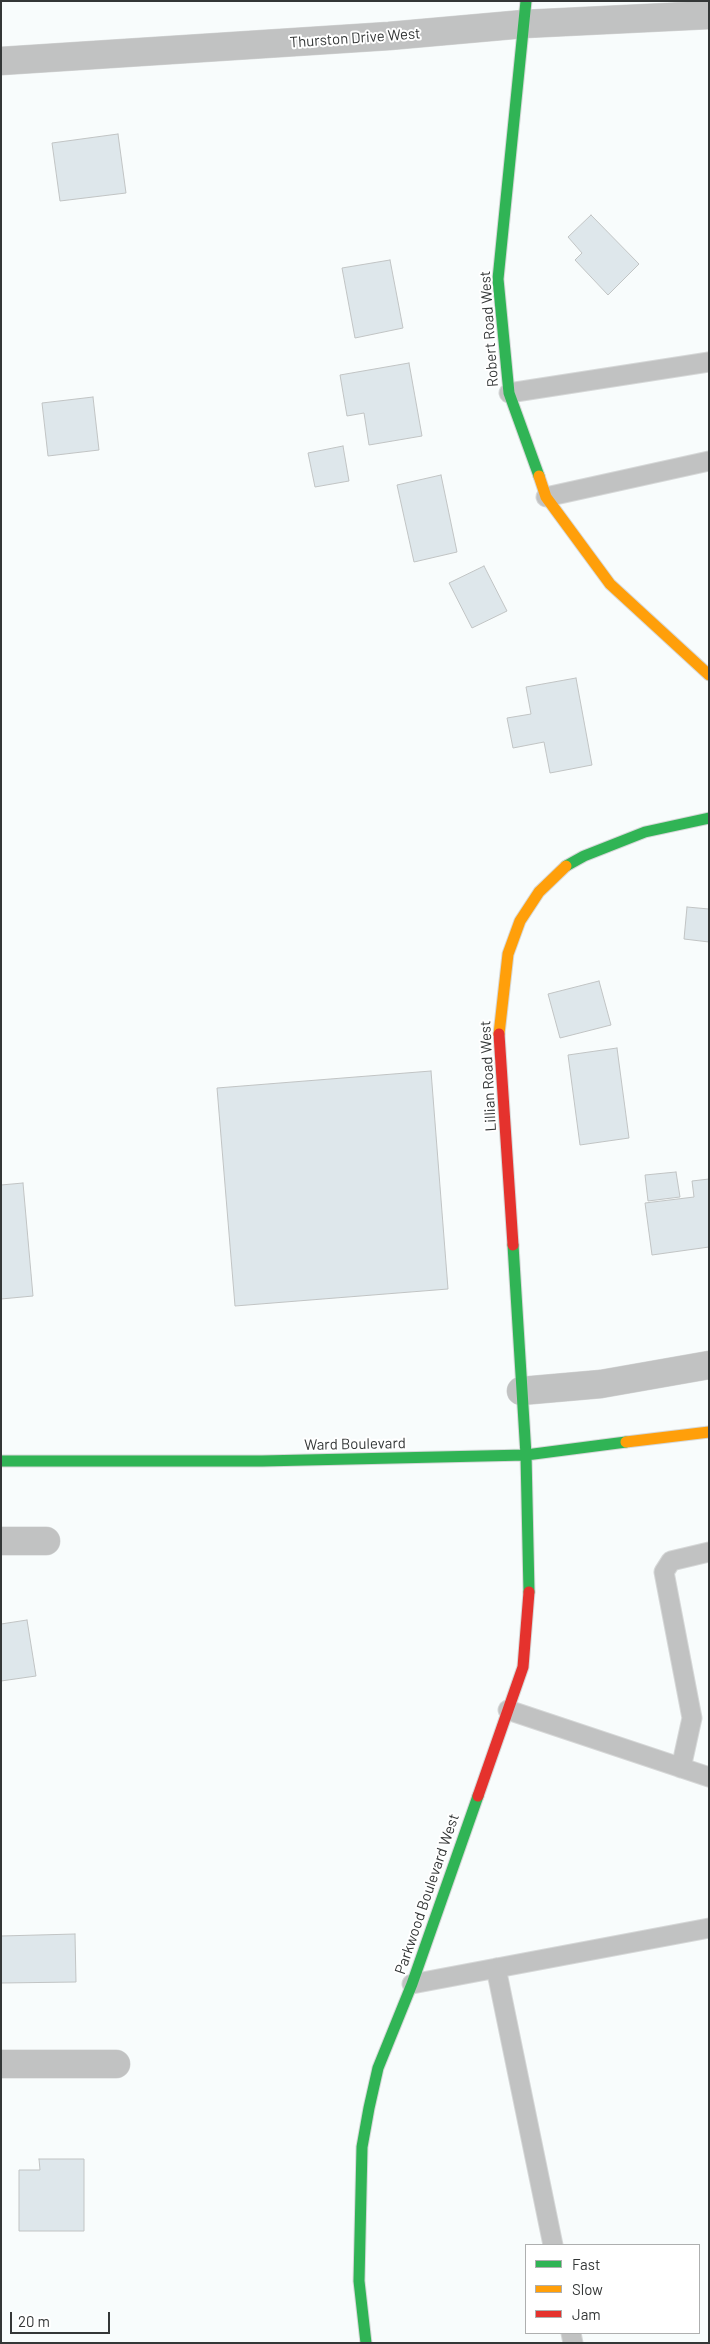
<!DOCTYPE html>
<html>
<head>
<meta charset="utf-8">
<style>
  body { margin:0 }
  #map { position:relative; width:710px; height:2344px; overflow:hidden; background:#f8fcfc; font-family:Barlow,sans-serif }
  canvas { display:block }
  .frame { position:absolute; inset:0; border:2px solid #343737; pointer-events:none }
  .legend { position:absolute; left:525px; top:2244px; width:175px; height:90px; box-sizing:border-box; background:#fff; border:1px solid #aeafaf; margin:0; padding:6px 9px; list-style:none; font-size:15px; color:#343737 }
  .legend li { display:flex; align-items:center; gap:10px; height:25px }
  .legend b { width:25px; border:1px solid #aeafaf }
  .scale { position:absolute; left:10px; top:2312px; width:100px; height:22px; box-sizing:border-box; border:2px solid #343737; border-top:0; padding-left:6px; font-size:15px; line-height:18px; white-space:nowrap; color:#343737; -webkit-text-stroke:4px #fff; paint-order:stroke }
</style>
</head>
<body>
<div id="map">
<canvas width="710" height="2344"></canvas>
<div class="frame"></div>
<ul class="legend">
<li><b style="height:6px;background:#30b455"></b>Fast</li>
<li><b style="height:6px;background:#ff9f0a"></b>Slow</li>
<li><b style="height:6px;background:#e5322d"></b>Jam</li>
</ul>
<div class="scale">20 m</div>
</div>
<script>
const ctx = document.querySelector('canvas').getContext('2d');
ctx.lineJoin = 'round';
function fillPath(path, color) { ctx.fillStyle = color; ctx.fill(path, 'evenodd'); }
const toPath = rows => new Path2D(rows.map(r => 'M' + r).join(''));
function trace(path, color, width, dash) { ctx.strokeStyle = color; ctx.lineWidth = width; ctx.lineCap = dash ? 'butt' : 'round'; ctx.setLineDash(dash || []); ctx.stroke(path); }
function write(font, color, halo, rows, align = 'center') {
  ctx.font = font + ' Barlow,sans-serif'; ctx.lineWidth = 4; ctx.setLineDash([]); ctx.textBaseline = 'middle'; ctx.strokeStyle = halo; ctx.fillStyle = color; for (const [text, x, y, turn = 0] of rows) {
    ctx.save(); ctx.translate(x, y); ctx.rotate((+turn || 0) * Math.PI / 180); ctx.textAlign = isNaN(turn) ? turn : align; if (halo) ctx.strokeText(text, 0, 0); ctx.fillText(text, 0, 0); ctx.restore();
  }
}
const building = toPath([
  [118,134,126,193,60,201,52,143,118,134],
  [591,215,639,264,608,295,575,260,582,253,568,237,591,215],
  [390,260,403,328,355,338,342,268,390,260],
  [409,363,422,436,369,445,364,413,347,416,340,375,409,363],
  [93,397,99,450,48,456,42,403,93,397],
  [343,446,349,481,315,487,308,453,343,446],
  [441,475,457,552,414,562,397,485,441,475],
  [484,566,507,611,472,628,449,583,484,566],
  [576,678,592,765,550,773,544,742,513,748,507,718,531,714,526,687,576,678],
  [687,907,709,909,709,942,684,939,687,907],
  [599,981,611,1025,560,1038,548,994,599,981],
  [617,1048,629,1138,580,1145,568,1055,617,1048],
  [431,1071,448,1289,235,1306,217,1088,431,1071],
  [676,1172,680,1197,648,1201,645,1175,676,1172],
  [709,1179,709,1247,652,1255,645,1203,694,1197,692,1181,709,1179],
  [23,1183,33,1296,1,1299,1,1185,23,1183],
  [27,1620,36,1676,1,1681,1,1624,27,1620],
  [75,1934,76,1982,1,1983,1,1936,75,1934],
  [39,2159,84,2159,84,2231,19,2231,19,2170,40,2170,39,2159]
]);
fillPath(building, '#dee7eb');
trace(building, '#c1c4c4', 1);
const lane = toPath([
  [509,393,709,362],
  [546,497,709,461],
  [508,1710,709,1777],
  [681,1768,692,1718,664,1572,671,1561,709,1552],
  [496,1968,553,2245],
  [412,1984,709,1928],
  [571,2333,573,2343]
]);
const street = toPath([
  [1,61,389,36,524,24,709,15],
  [521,1391,601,1384,709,1365],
  [1,1541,46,1541],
  [1,2064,116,2064]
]);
const fast = toPath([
  [526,1,498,279,509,393,539,476],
  [566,866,584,856,645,832,709,818],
  [513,1245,526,1455,529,1592],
  [1,1461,262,1461,526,1455,626,1442],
  [366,2343,359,2281,362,2147,369,2108,378,2068,412,1984,478,1796]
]);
const slow = toPath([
  [539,476,546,497,610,584,709,675],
  [499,1034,508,954,520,921,539,892,566,866],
  [626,1442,709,1432]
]);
const jam = toPath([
  [499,1034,513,1245],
  [478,1796,523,1667,529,1592]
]);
trace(lane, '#d6d8d8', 21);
trace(street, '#d6d8d8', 29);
trace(fast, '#d6d8d8', 13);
trace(slow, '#d6d8d8', 13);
trace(jam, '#d6d8d8', 13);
trace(lane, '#c1c2c2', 19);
trace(street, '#c1c2c2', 28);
trace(fast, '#30b455', 11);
trace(slow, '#ff9f0a', 11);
trace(jam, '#e5322d', 11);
write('15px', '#343737', '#fff', [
  ["Thurston Drive West",355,38,-4],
  ["Robert Road West",489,329,-94],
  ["Lillian Road West",488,1076,-93],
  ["Ward Boulevard",355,1444,-1],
  ["Parkwood Boulevard West",427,1894,-71]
]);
</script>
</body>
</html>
